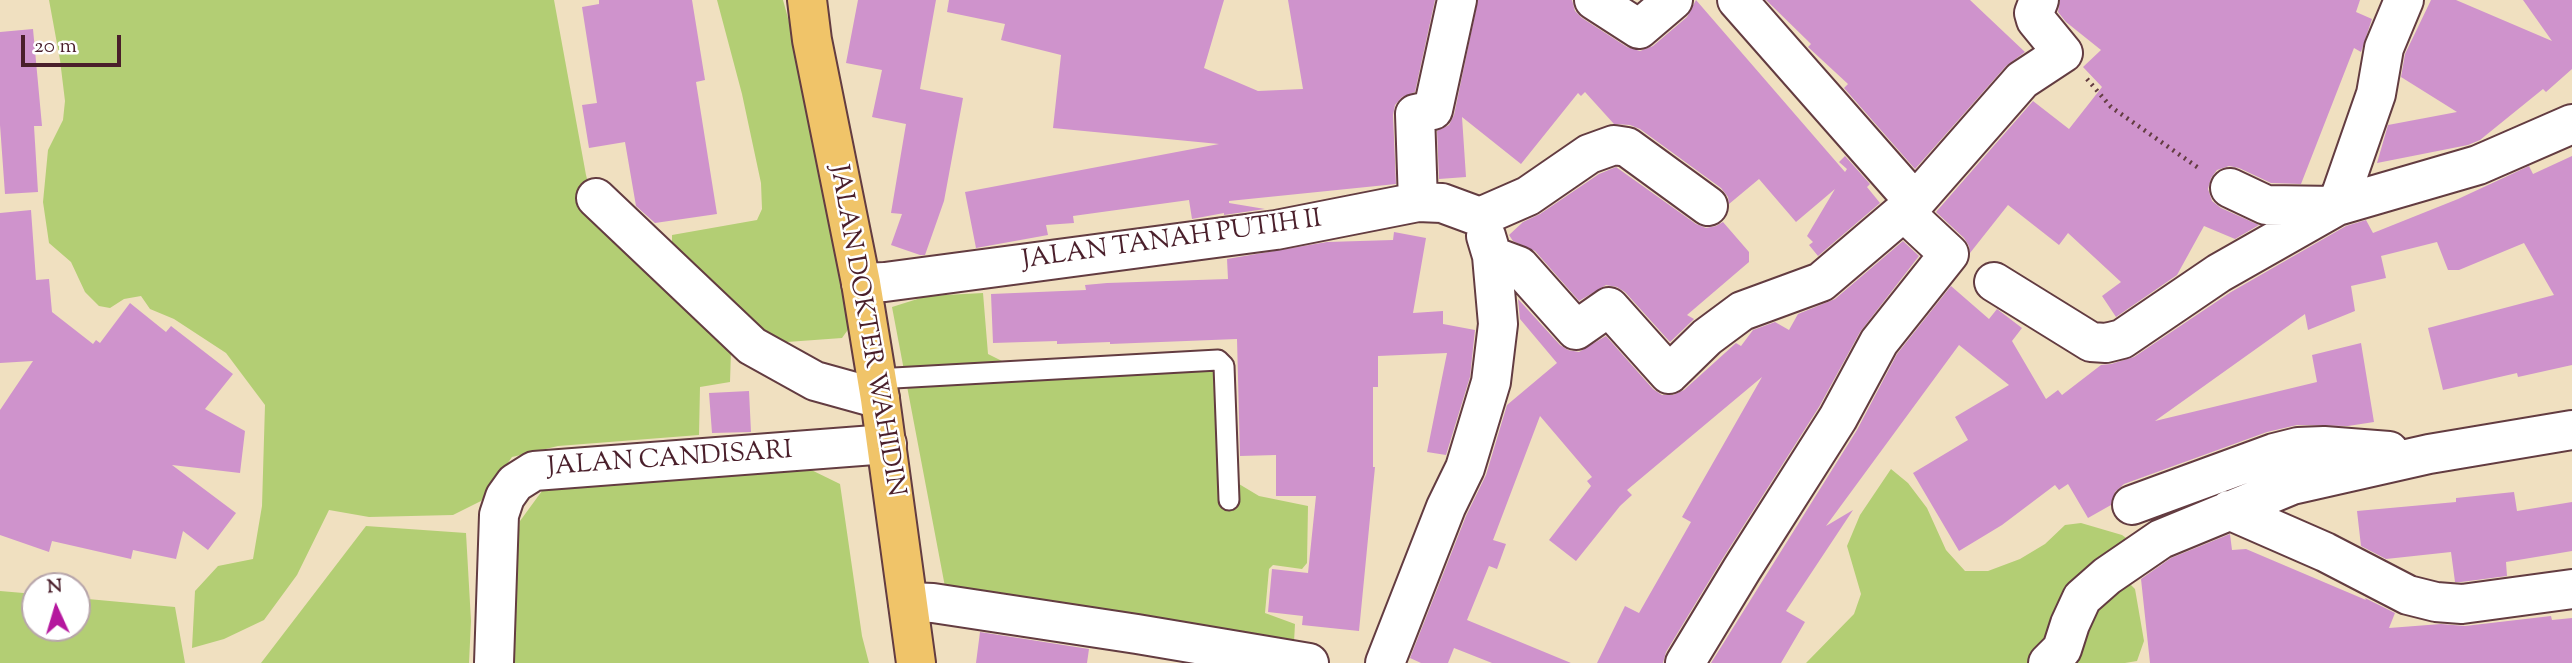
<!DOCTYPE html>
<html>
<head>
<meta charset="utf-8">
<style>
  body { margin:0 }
  #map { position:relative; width:2572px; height:663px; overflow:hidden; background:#f0e0c0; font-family:"Sorts Mill Goudy",serif }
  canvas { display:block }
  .north { position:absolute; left:21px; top:572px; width:70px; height:70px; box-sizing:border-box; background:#fff; border:2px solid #b7a5aa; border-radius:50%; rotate:356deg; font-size:19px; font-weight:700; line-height:28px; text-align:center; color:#4a1f2b }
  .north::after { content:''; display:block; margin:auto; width:24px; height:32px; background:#b5179e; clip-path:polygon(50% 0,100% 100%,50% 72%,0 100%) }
  .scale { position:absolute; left:21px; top:35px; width:100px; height:32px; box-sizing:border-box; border:4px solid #4a1f2b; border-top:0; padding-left:9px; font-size:21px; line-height:24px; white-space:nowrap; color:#4a1f2b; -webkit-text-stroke:5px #fff; paint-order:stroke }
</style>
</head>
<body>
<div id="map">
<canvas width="2572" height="663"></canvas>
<div class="north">N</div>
<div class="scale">20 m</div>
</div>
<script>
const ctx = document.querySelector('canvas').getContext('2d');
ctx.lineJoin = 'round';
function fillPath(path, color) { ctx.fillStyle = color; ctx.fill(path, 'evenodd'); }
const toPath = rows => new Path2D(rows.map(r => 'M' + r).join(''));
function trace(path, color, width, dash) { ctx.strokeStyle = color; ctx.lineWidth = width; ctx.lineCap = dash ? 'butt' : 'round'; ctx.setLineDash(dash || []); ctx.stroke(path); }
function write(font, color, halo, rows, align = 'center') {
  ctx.font = font + ' "Sorts Mill Goudy",serif'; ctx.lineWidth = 5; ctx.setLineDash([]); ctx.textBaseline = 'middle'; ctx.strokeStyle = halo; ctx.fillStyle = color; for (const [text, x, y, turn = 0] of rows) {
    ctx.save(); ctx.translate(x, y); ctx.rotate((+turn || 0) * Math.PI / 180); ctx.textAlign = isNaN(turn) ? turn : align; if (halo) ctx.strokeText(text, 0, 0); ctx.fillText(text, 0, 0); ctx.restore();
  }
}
fillPath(toPath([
  [49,0,554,0,586,175,598,220,731,351,730,382,700,387,699,435,558,446,512,457,481,501,453,515,369,517,329,510,297,575,264,620,224,639,192,648,195,591,218,566,253,559,262,506,265,405,226,353,174,319,150,309,141,296,124,299,110,308,99,306,85,292,71,262,49,243,43,202,48,150,63,120,65,101,60,60],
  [717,0,783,0,826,156,857,317,842,338,773,343,672,251,672,235,757,220,762,209,761,183,742,94],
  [983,293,988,354,1018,369,1223,362,1234,481,1259,496,1308,506,1307,563,1302,569,1273,565,1269,569,1265,613,1295,624,1294,642,946,592,892,307,927,296],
  [795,462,840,484,862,636,869,663,510,663,512,589,520,521,550,480],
  [1891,469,1908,483,1927,508,1946,550,1965,571,1988,571,2020,559,2045,544,2065,525,2081,523,2122,535,2137,546,2121,575,2135,589,2144,641,2137,661,2125,663,1806,663,1854,614,1861,594,1847,546,1860,515],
  [366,526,466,533,471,621,469,663,261,663],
  [0,591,35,594,35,628,77,628,77,598,175,607,185,663,0,663]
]), '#b3ce74');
fillPath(toPath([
  [599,0,692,0,705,80,696,82,717,214,655,223,636,206,625,142,589,148,582,105,597,103,582,7,599,4],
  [858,0,936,0,920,89,963,98,944,201,925,255,920,255,891,245,902,214,891,213,906,124,872,117,882,70,846,63],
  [949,0,1224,0,1204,68,1258,91,1303,89,1288,0,1435,0,1415,92,1402,97,1395,105,1393,115,1396,184,1229,201,1229,203,1265,209,1224,215,1224,213,1192,219,1189,200,1073,216,1074,223,1046,225,1048,235,976,248,965,192,1219,144,1053,128,1061,55,1001,40,1005,24,947,12],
  [1478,0,1572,0,1575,11,1582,18,1627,47,1640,51,1653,46,1687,17,1696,0,1845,172,1847,169,1839,162,1845,156,1870,184,1867,187,1880,203,1818,256,1809,245,1813,242,1807,236,1835,189,1796,222,1759,179,1729,204,1728,197,1721,188,1640,129,1630,125,1614,124,1585,92,1581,96,1578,93,1521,164,1462,117,1466,177,1439,179,1437,131,1449,125,1454,115],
  [1766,0,1970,0,2025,52,2006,66,1915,169,1844,88,1848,84,1808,47,1811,44],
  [2060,0,2360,0,2356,12,2372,19,2361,52,2354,48,2301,184,2271,183,2239,168,2229,166,2217,170,2211,178,2208,189,2212,201,2221,208,2259,225,2235,239,2204,226,2177,275,2116,317,2102,296,2121,282,2068,233,2059,245,2008,205,1970,253,1969,246,1964,238,1936,212,2033,101,2069,129,2102,87,2083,67,2101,50,2066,22,2058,12],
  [2431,0,2456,0,2552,41,2523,0,2572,0,2572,69,2546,92,2543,89,2480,140,2468,145,2377,163,2388,125,2457,112,2401,77,2405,54],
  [33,29,42,126,34,126,38,192,5,194,0,125,0,32],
  [2572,156,2572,365,2518,377,2517,373,2443,390,2428,328,2554,295,2524,243,2459,270,2448,270,2437,242,2381,256,2386,278,2351,286,2355,311,2308,330,2305,314,2155,421,2317,382,2312,355,2361,343,2374,422,2348,426,2297,425,2267,432,2124,484,2115,492,2111,505,2088,518,2068,484,2059,490,2055,485,2002,525,1959,551,1913,473,1968,440,1955,417,2009,385,1959,345,1826,526,1853,510,1786,611,1805,622,1781,663,1711,663,1857,430,1897,354,1951,286,1989,319,1997,309,2022,328,2012,341,2046,399,2058,390,2062,395,2101,365,2111,364,2134,357,2231,292,2346,226,2366,220,2373,233,2458,199,2529,166,2533,174],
  [1616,167,1696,224,1706,228,1716,226,1723,222,1749,252,1749,262,1687,315,1694,319,1670,342,1625,292,1617,287,1606,285,1579,301,1535,251,1513,241,1509,235,1523,222,1540,214,1599,174],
  [31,210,36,280,49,279,52,312,93,344,96,340,100,343,130,303,166,332,171,326,233,374,205,409,245,431,240,473,172,465,236,513,208,550,183,531,176,559,133,550,131,559,52,541,49,552,0,535,0,410,33,361,0,363,0,213],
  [1394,232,1426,238,1413,313,1443,311,1443,324,1475,330,1470,377,1446,455,1427,452,1447,353,1378,356,1378,387,1373,387,1373,467,1375,467,1359,631,1302,625,1303,616,1268,612,1272,569,1308,573,1316,496,1276,496,1276,455,1240,456,1237,339,1110,344,1110,342,1057,344,1057,341,993,343,991,294,1086,290,1085,285,1107,283,1228,279,1227,259,1327,242,1393,240],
  [1903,241,1919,256,1860,332,1819,407,1723,558,1666,652,1663,663,1597,663,1625,606,1639,613,1691,522,1682,517,1762,377,1627,490,1632,495,1620,506,1576,561,1549,540,1591,486,1587,481,1592,477,1540,416,1493,540,1506,544,1497,569,1489,566,1467,620,1571,663,1492,663,1454,648,1448,663,1421,663,1410,658,1466,516,1486,475,1507,405,1557,363,1520,319,1518,299,1560,345,1568,350,1579,352,1606,336,1653,389,1662,395,1673,395,1684,390,1736,343,1741,346,1753,330,1775,322,1789,330,1798,314,1835,299],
  [749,391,751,432,712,433,709,393],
  [2514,492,2517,511,2572,502,2572,551,2506,562,2507,576,2461,582,2455,582,2451,552,2386,559,2361,546,2357,511,2456,502,2456,498],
  [2230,534,2232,550,2246,549,2366,600,2365,598,2395,613,2389,628,2441,624,2465,626,2551,616,2552,620,2572,618,2572,663,2150,663,2141,579,2171,558],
  [980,632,1089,649,1087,663,976,663]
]), '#cf93cc');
const lane = toPath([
  [876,379,1218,360,1224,366,1229,500]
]);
const street = toPath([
  [1594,0,1639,29,1673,0],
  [1737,0,1915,202],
  [2230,188,2266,205,2337,206,2376,94,2384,48,2404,0],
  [596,198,752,346,815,381,880,399],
  [1418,202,1415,114,1433,110,1457,0],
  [1480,217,1528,196,1589,154,1614,145,1627,147,1708,206],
  [1492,256,1519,266,1576,330,1609,307,1669,374,1707,337,1742,311,1821,282,1915,202,2022,80,2063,53,2036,20,2034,13,2039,0],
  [1994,282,2091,342,2106,343,2122,339,2219,273,2337,206,2478,165,2572,124],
  [861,283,885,282,1276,230,1418,202,1442,203,1480,217],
  [2132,505,2274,453,2298,447,2324,446,2389,451],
  [2229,510,2325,552,2408,595,2436,602,2462,604,2572,589],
  [908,602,933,603,1137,634,1309,663],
  [494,663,499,515,505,497,515,483,534,471,887,444],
  [1385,663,1446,507,1465,468,1491,382,1498,324,1492,256,1486,236],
  [1685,663,1742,569,1838,418,1879,342,1949,254,1904,212],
  [2048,663,2062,649,2070,624,2082,598,2107,576,2161,539,2292,485,2429,454,2572,430]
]);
const highway = toPath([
  [807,0,812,40,861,283,880,399,916,663]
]);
trace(lane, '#633c41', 23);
trace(street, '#633c41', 42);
trace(highway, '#633c41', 42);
trace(toPath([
  [2087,79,2111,107,2200,169]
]), '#633c41', 4.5, [2, 5]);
trace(lane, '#fff', 19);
trace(street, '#fff', 38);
trace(highway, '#f0c469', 38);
write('26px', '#4a1f2b', '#fff', [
  ["JALAN TANAH PUTIH II",1172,242,-8],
  ["JALAN DOKTER WAHIDIN",865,331,80],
  ["JALAN CANDISARI",670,461,-4]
]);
</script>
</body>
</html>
